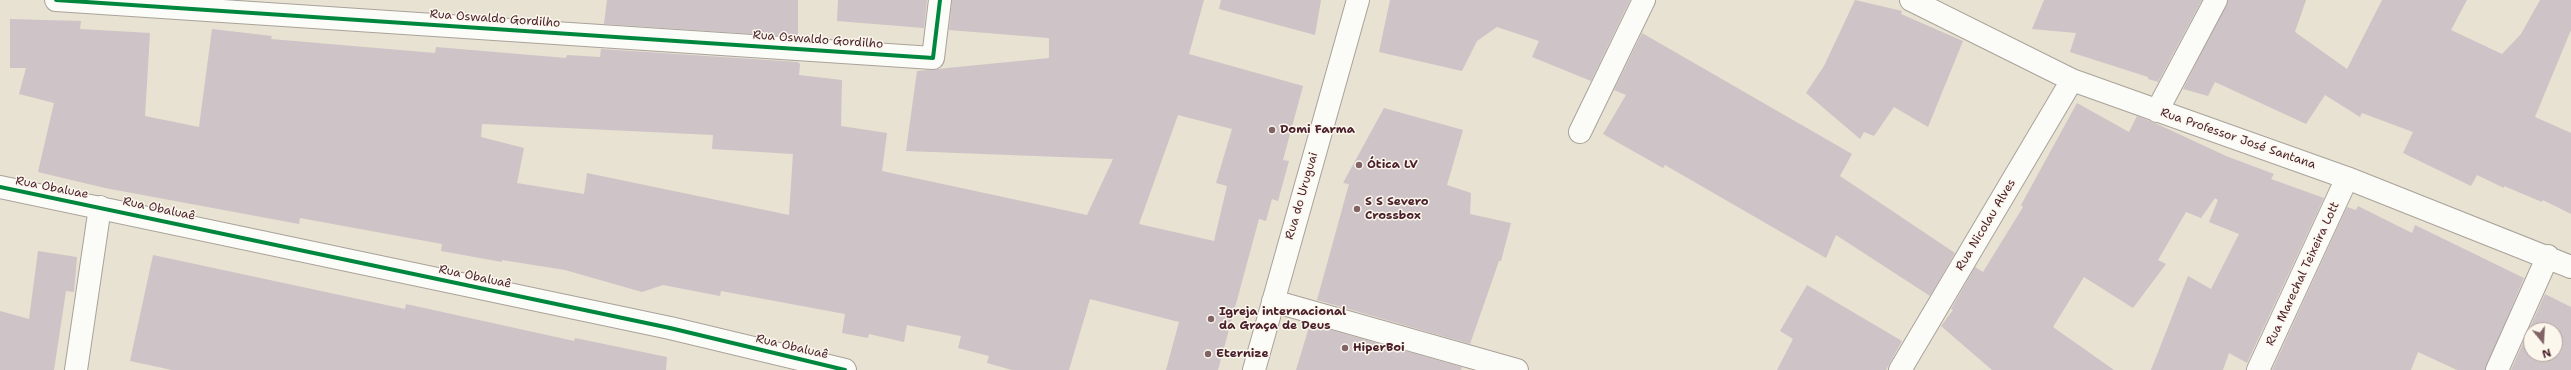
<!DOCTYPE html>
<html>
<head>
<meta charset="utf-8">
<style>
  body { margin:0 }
  #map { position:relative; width:2571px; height:370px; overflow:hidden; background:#e7e2d1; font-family:"Shantell Sans",sans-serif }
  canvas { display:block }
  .north { position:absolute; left:2523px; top:322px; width:40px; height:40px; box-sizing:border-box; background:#fbf7ec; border:1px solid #b4a19f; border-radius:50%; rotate:162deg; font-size:11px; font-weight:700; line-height:16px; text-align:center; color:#4a1f2b }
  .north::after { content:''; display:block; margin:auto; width:14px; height:18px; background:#816365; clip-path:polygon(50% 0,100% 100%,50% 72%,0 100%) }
</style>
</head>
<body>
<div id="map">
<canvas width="2571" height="370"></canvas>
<div class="north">N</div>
</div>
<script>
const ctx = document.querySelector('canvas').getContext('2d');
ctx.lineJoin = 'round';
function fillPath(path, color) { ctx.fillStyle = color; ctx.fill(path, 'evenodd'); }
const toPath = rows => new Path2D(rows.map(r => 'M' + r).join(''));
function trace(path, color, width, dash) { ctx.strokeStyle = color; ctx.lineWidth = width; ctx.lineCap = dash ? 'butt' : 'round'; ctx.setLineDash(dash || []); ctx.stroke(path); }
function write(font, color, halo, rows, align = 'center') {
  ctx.font = font + ' "Shantell Sans",sans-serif'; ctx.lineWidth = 3; ctx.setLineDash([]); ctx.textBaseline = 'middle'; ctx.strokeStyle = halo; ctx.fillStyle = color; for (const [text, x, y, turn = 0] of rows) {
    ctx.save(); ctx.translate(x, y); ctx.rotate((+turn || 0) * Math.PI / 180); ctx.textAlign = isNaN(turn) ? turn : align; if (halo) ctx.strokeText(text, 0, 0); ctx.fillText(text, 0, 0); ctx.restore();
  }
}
fillPath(toPath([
  [607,0,798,0,798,37,604,24],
  [838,0,927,0,924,28,837,21],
  [952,0,1204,0,1189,54,1303,86,1283,160,1289,161,1278,201,1272,199,1266,221,1259,219,1218,370,1166,370,1179,322,1090,299,1069,370,1012,370,987,363,989,356,958,348,961,336,907,325,904,342,869,334,868,338,842,333,845,314,721,291,720,296,663,285,642,292,565,270,502,260,502,262,441,251,442,244,300,218,299,224,105,188,38,172,54,103,19,94,26,68,10,68,10,19,81,21,80,29,150,33,145,116,199,127,212,29,272,36,271,39,435,53,436,47,566,58,567,55,600,57,601,49,798,62,800,64,799,75,842,80,841,126,887,133,882,171,1087,215,1113,159,906,151,917,71,1049,58,1049,38,949,30],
  [1178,115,1232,129,1216,183,1227,186,1214,241,1139,224],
  [482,124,713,135,712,149,793,154,789,215,587,173,584,194,517,183,524,148,481,137],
  [1221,0,1321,0,1315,35,1219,9],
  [1390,0,1630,0,1591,81,1532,57,1539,41,1497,27,1477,41,1462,71,1379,52],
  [1855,0,1902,11,1901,14,1963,41,1928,127,1894,107,1874,136,1864,132,1860,139,1806,93,1824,66],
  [2044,0,2202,0,2158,82,2148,79,2148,77,2070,52,2076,33,2032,29],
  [2228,0,2306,0,2295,32,2347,69,2382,0,2467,0,2451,30,2502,54,2521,34,2540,0,2571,0,2571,30,2535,117,2571,133,2571,214,2543,200,2542,202,2504,186,2504,188,2477,175,2471,186,2403,153,2413,132,2362,113,2360,117,2325,95,2306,124,2215,82,2208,96,2183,89],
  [1642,33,1852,154,1840,176,1955,253,1930,296,1836,235,1826,258,1665,165,1663,168,1603,134,1626,95,1614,90],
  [2077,103,2129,132,2137,116,2155,123,2226,156,2274,174,2271,179,2324,198,2247,363,2229,353,2223,370,2151,370,2188,276,2211,289,2239,234,2209,222,2218,200,2215,198,2201,218,2186,212,2158,260,2166,264,2133,308,2084,277,2053,327,2114,370,1992,370,1941,326,1953,310,1951,309,1975,267,1983,272,2023,207,2021,205],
  [1384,108,1463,130,1447,185,1471,193,1470,214,1511,223,1501,261,1499,261,1470,344,1317,300,1349,184,1343,183],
  [2358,206,2412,233,2415,225,2524,278,2485,370,2457,370,2418,352,2411,370,2272,370,2347,207,2356,210],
  [38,251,77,257,74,292,66,291,54,370,0,370,0,311,29,319],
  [153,255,405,309,406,304,574,341,575,338,667,357,666,370,172,370,130,361],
  [1807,285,1902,341,1886,370,1777,370,1793,339,1780,331],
  [2545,294,2571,307,2571,370,2511,370],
  [2531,330,2555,330,2555,354,2531,354],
  [1310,324,1462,367,1461,370,1296,370]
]), '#cec3c7');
const minor = toPath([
  [56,0,933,58,940,0],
  [1911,0,2072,80,2347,178,2571,267],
  [2157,111,2216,0],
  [1580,132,1644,0],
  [0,187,670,328,845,370],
  [1273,301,1517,370],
  [76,370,100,207],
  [1254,370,1358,0],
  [1900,370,2072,80],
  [2258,370,2347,178],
  [2497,370,2548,256]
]);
trace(minor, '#aaa29a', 24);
trace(minor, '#fbfbf8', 22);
trace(toPath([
  [56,0,933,58,940,0],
  [0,187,670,328,845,370]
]), '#00873e', 4);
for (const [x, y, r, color] of [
  [1272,130,4,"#816365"],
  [1359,165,4,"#816365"],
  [1357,209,4,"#816365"],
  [1211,319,4,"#816365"],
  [1345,348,4,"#816365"],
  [1208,354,4,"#816365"]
]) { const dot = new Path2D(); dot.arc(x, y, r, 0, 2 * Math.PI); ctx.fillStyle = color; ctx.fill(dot); trace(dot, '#fbf7ec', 1.5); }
write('12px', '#4a1f2b', '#fbf7ec', [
  ["Rua Oswaldo Gordilho",495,19,4],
  ["Rua Oswaldo Gordilho",818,40,4],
  ["Rua Professor José Santana",2238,139,19],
  ["Rua Obaluae",52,188,11],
  ["Rua do Uruguai",1302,196,-74],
  ["Rua Obaluaê",159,209,12],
  ["Rua Nicolau Alves",1986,225,-59],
  ["Rua Marechal Teixeira Lott",2303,274,-65],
  ["Rua Obaluaê",475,277,12],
  ["Rua Obaluaê",792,347,13]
]);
write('bold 12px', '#4a1f2b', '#fbf7ec', [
  ["Domi Farma",1280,130],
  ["Ótica LV",1367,165],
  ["S S Severo",1365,202],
  ["Crossbox",1365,216],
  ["Igreja internacional",1219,312],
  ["da Graça de Deus",1219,326],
  ["HiperBoi",1353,348],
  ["Eternize",1216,354]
], 'left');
</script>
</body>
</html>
